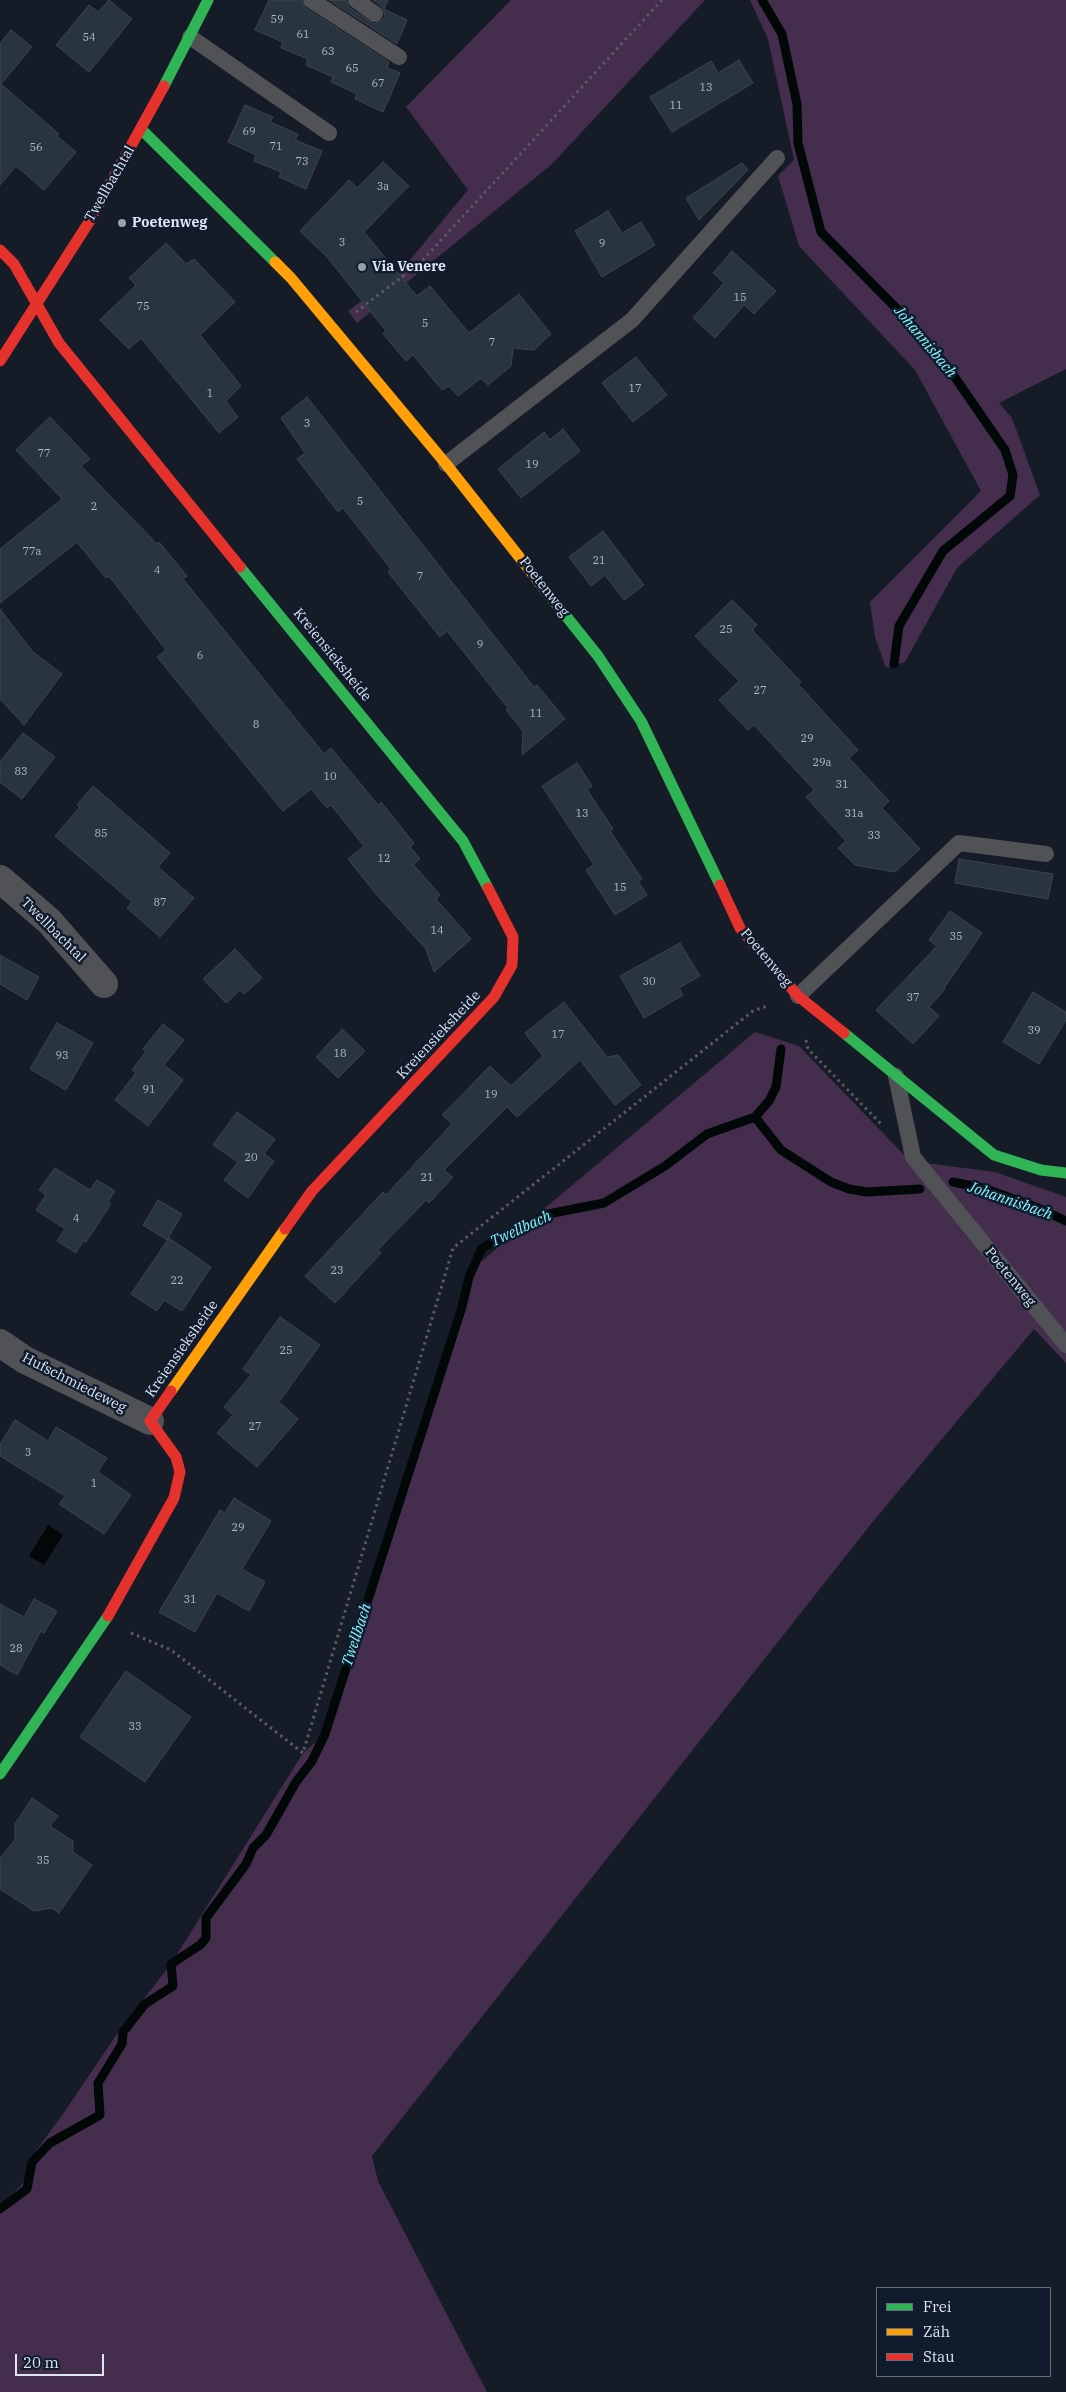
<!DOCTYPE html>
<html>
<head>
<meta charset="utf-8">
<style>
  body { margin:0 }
  #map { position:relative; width:1066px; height:2392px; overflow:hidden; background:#161c27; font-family:"IBM Plex Serif",serif }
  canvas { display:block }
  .legend { position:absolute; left:876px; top:2287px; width:175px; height:90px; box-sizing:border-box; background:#101b2d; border:1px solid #626c7c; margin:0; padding:6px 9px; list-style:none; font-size:15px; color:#dde5f2 }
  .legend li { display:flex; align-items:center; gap:10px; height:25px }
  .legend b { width:25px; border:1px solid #626c7c }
  .scale { position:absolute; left:15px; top:2354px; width:89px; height:22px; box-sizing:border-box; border:2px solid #dde5f2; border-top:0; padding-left:6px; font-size:15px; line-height:18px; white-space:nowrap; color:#dde5f2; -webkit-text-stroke:4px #101b2d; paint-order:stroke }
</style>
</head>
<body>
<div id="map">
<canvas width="1066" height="2392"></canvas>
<ul class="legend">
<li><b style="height:6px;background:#30b455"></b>Frei</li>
<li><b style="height:6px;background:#ff9f0a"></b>Zäh</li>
<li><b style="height:6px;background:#e5322d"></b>Stau</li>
</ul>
<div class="scale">20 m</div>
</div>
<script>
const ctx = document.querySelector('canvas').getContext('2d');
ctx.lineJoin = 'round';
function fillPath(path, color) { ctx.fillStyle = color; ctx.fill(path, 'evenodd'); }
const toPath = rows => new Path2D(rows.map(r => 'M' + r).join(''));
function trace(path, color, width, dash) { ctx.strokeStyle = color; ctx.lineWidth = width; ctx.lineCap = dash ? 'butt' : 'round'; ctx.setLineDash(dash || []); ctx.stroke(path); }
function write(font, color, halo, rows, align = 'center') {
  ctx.font = font + ' "IBM Plex Serif",serif'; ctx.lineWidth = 5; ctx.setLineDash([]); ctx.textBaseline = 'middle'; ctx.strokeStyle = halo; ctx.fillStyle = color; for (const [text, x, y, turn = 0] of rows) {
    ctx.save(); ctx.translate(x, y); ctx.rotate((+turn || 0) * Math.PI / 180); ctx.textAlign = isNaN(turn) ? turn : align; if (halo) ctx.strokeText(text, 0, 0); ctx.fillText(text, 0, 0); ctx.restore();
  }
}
fillPath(toPath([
  [511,0,705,0,551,165,357,323,348,311,400,272,468,190,406,107],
  [750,0,1066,0,1066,369,999,403,1012,418,1040,495,957,568,905,662,886,668,875,637,870,602,981,491,915,370,799,246,778,176,794,160,768,39],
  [755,1032,799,1046,910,1161,995,1172,1066,1197,1066,1363,1034,1329,871,1524,372,2156,378,2181,487,2392,0,2392,0,2205,21,2186,28,2174,28,2162,65,2111,119,2031,171,1964,303,1753,325,1734,459,1309,465,1275]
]), '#442d4d');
fillPath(toPath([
  [48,1525,63,1535,44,1565,29,1556]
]), '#020708');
trace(toPath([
  [762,0,782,34,797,104,798,143,821,232,909,321,952,373,1005,450,1013,475,1010,496,943,551,899,626,894,664],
  [755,1117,781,1150,831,1182,849,1189,867,1192,920,1189],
  [953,1182,983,1188,1036,1207,1066,1221],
  [0,2209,27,2189,32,2162,50,2143,100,2115,98,2083,122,2044,123,2032,145,2004,173,1986,171,1964,200,1945,206,1938,206,1918,246,1864,253,1848,266,1835,296,1782,312,1761,325,1734,462,1307,469,1277,482,1248,548,1214,604,1203,665,1166,707,1134,755,1117,769,1101,776,1087,781,1049]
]), '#020708', 9);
const building = toPath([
  [109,0,132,19,89,72,56,45,89,5,98,12,109,0],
  [269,0,301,0,306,8,389,62,387,68,400,73,383,112,355,99,357,94,331,82,333,77,306,65,308,59,281,48,283,42,255,30,269,0],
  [329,0,346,0,350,8,374,24,383,20,385,15,381,6,373,0,388,0,384,9,407,20,397,44,329,0],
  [11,30,32,47,1,84,59,134,57,136,76,152,44,190,16,166,0,185,0,43,11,30],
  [739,60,753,83,672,132,650,97,711,61,718,73,739,60],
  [245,105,273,117,270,122,298,134,295,140,322,151,306,189,279,177,281,172,254,161,256,155,228,142,245,105],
  [383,162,409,186,364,232,417,296,430,286,469,333,519,294,551,334,534,350,513,348,511,366,488,385,481,378,458,396,449,386,442,390,413,355,406,361,383,334,386,331,327,257,300,231,349,180,357,188,383,162],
  [742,163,748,170,699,220,686,198,742,163],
  [608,211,622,233,641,222,655,245,602,277,575,231,608,211],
  [166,243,186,264,194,259,235,302,200,335,241,386,226,401,238,417,219,433,141,338,129,349,100,320,136,285,129,278,166,243],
  [732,251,776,291,754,314,744,305,715,338,693,318,724,283,713,273,732,251],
  [636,357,667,395,633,422,602,383,636,357],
  [307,397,534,687,537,685,565,719,522,755,523,731,506,710,508,708,447,631,440,637,388,572,391,569,343,508,338,512,297,459,305,453,281,418,307,397],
  [50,417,90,459,81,466,157,544,159,542,187,576,183,579,324,754,331,748,378,805,381,802,414,843,410,847,420,859,413,864,440,895,436,899,471,939,434,972,426,949,376,894,348,859,364,846,331,805,327,808,311,789,283,811,157,657,166,650,109,576,106,578,77,542,0,603,0,549,62,499,16,450,50,417],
  [563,429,580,451,521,498,498,469,544,432,550,440,563,429],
  [603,531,644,585,624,600,605,575,591,586,569,557,603,531],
  [732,600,757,625,752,630,801,682,798,684,858,750,849,758,889,801,882,808,920,849,895,872,855,865,838,848,846,841,806,797,814,790,754,725,748,730,719,700,739,681,695,636,732,600],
  [0,609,32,651,62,674,24,725,0,699,0,609],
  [23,733,55,757,22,799,0,782,0,762,23,733],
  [577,763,592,786,587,790,613,829,610,831,642,879,638,881,647,895,615,915,586,870,594,865,542,786,577,763],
  [93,786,170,853,158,867,194,898,160,937,127,908,132,902,55,836,80,807,77,805,93,786],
  [959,859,1053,874,1048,899,955,883,959,859],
  [950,911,982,933,944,988,945,989,929,1007,939,1016,913,1044,876,1010,937,946,929,940,950,911],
  [680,943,700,976,679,988,683,995,644,1018,620,976,680,943],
  [235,949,262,978,244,994,240,990,226,1003,203,979,235,949],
  [0,955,39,977,27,1000,0,984,0,955],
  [1033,992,1066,1012,1066,1020,1039,1064,1003,1042,1033,992],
  [564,1002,607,1057,618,1055,641,1085,615,1105,580,1060,517,1117,507,1107,444,1170,453,1177,429,1203,426,1200,378,1250,381,1253,335,1303,305,1276,383,1192,386,1195,452,1124,442,1115,490,1066,511,1086,543,1056,525,1033,564,1002],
  [57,1023,93,1043,66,1090,30,1069,57,1023],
  [163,1024,184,1040,164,1065,183,1080,148,1126,115,1100,136,1073,132,1070,146,1051,143,1049,163,1024],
  [342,1029,365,1051,338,1078,316,1057,342,1029],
  [237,1112,275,1139,264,1154,274,1161,248,1198,224,1180,238,1162,213,1145,237,1112],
  [55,1168,90,1190,97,1180,115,1191,108,1202,111,1204,86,1242,83,1241,76,1253,57,1241,65,1229,36,1210,46,1195,39,1190,55,1168],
  [158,1200,182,1214,167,1240,143,1225,158,1200],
  [169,1238,211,1267,182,1311,164,1300,157,1311,131,1294,169,1238],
  [280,1317,320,1345,279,1402,298,1419,257,1467,217,1433,233,1415,224,1407,251,1375,243,1369,280,1317],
  [15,1420,48,1441,56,1427,107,1458,98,1472,131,1495,104,1534,59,1504,65,1496,0,1456,0,1444,15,1420],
  [234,1498,271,1521,242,1569,265,1582,249,1611,217,1593,195,1632,159,1612,220,1510,225,1513,234,1498],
  [34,1599,57,1611,44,1633,41,1631,17,1675,0,1665,0,1604,24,1617,34,1599],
  [126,1671,191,1717,145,1782,80,1737,126,1671],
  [32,1798,58,1816,50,1826,73,1841,73,1852,92,1865,59,1913,52,1908,34,1911,0,1889,0,1858,15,1840,15,1824,32,1798]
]);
fillPath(building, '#29353e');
trace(building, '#3c444b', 1);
trace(toPath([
  [356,312,420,263,662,0],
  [806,1040,808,1049,881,1124],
  [131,1633,171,1650,303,1753,453,1248,753,1011,767,1006]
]), '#595b61', 3, [2.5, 4]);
trace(toPath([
  [311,0,399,57],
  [356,0,375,14],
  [190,37,329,133],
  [446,464,632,320,777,158],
  [798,996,959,843,1046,854],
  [896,1076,913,1157,1066,1345]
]), '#515256', 16);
trace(toPath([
  [0,879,49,921,104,984],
  [0,1343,25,1360,150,1421]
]), '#515256', 28);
trace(toPath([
  [164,86,208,0],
  [141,129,275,262],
  [240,567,463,841,488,888],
  [550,596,598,656,641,721,720,885],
  [844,1033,994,1155,1041,1170,1066,1173],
  [0,1774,108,1616]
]), '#30b455', 11);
trace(toPath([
  [275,262,291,278,446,464,550,596],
  [171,1391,285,1229]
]), '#ff9f0a', 11);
trace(toPath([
  [0,250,14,264,59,343,240,567],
  [0,361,89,222,164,86],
  [720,885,740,928,798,996,844,1033],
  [285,1229,312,1191,494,997,512,965,513,937,488,888],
  [108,1616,174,1498,180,1472,176,1457,150,1421,171,1391]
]), '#e5322d', 11);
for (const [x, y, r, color] of [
  [122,223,5,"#979fab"],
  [362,267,5,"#979fab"]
]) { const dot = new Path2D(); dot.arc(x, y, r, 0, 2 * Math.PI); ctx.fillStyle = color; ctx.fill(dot); trace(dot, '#101b2d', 2); }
write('11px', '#b0b9c5', null, [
  ["59",277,20],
  ["61",303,35],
  ["54",89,38],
  ["63",328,52],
  ["65",352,69],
  ["67",378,84],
  ["13",706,88],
  ["11",676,106],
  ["69",249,132],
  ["71",276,147],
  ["56",36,148],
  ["73",302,162],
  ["3a",383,187],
  ["3",342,243],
  ["9",602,244],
  ["15",740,298],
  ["75",143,307],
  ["5",425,324],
  ["7",492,343],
  ["17",635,389],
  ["1",210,394],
  ["3",307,424],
  ["77",44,454],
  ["19",532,465],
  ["5",360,502],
  ["2",94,507],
  ["77a",32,552],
  ["21",599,561],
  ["4",157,571],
  ["7",420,577],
  ["25",726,630],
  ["9",480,645],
  ["6",200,656],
  ["27",760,691],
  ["11",536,714],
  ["8",256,725],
  ["29",807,739],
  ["29a",822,763],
  ["83",21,772],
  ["10",330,777],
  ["31",842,785],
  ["13",582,814],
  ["31a",854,814],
  ["85",101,834],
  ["33",874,836],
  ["12",384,859],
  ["15",620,888],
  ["87",160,903],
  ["14",437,931],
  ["35",956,937],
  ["30",649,982],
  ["37",913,998],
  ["39",1034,1031],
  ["17",558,1035],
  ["18",340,1054],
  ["93",62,1056],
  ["91",149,1090],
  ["19",491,1095],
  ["20",251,1158],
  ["21",427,1178],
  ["4",76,1219],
  ["23",337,1271],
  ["22",177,1281],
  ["25",286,1351],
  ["27",255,1427],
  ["3",28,1453],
  ["1",94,1484],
  ["29",238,1528],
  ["31",190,1600],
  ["28",16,1649],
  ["33",135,1727],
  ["35",43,1861]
]);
write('14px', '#dde5f2', '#101b2d', [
  ["Twellbachtal",110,184,-60],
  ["Poetenweg",544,587,52],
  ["Kreiensieksheide",332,655,51],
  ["Twellbachtal",53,930,45],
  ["Poetenweg",766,958,50],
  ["Kreiensieksheide",439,1035,-47],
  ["Poetenweg",1010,1277,51],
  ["Kreiensieksheide",182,1349,-55],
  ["Hufschmiedeweg",74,1383,27]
]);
write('bold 14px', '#dde5f2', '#101b2d', [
  ["Poetenweg",132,223],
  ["Via Venere",372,267]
], 'left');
write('italic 15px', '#86f6fc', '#101b2d', [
  ["Johannisbach",925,342,50],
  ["Johannisbach",1010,1201,19],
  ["Twellbach",521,1229,-25],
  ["Twellbach",357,1635,-72]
]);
</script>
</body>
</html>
